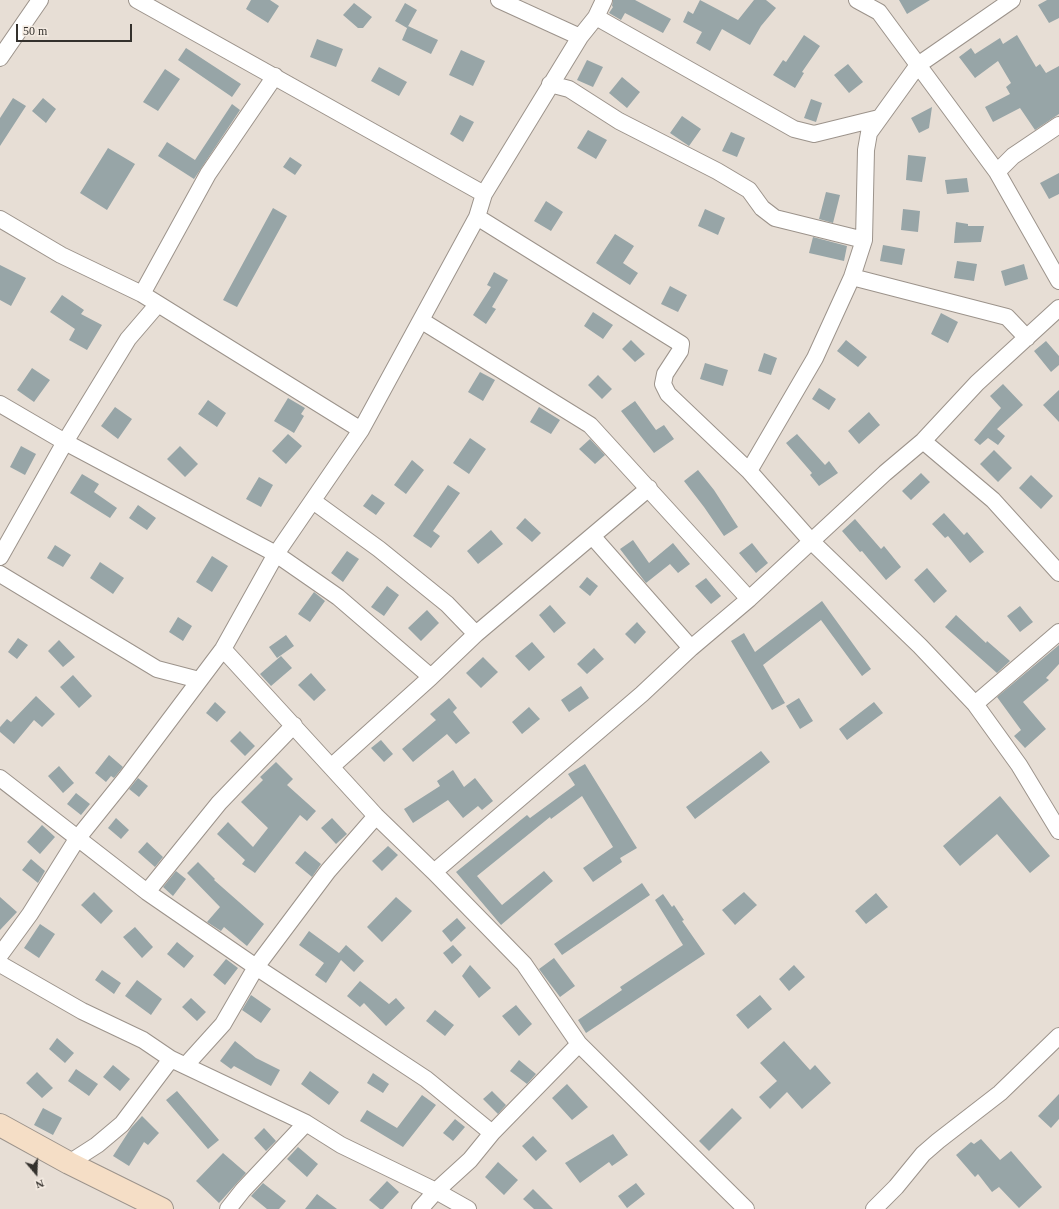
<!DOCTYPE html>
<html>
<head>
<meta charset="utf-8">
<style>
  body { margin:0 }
  #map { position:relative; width:1059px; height:1209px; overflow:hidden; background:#e7ded5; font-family:Georgia,serif }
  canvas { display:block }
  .north { position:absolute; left:16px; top:1153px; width:40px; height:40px; -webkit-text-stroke:3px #f4ebe2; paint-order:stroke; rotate:161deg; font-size:11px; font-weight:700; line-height:16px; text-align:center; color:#34312d }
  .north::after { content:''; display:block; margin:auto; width:14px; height:18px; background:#34312d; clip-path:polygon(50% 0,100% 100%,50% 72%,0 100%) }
  .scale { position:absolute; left:16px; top:24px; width:116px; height:18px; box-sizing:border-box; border:2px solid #34312d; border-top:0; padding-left:5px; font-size:12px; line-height:14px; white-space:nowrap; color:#34312d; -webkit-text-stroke:3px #f4ebe2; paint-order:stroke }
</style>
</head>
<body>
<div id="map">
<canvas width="1059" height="1209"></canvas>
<div class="north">N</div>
<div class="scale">50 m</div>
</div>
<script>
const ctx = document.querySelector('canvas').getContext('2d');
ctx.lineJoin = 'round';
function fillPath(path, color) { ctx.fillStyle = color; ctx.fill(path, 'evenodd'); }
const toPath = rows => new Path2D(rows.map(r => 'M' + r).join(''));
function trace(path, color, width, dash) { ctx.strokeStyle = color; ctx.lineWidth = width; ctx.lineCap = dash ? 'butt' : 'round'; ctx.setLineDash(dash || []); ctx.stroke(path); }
fillPath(toPath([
  [251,0,270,0,279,6,268,23,246,9],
  [613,0,635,0,671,19,663,33,625,13,621,20,609,13,613,7,612,6],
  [700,0,738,20,754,0,766,0,776,8,761,26,750,45,722,29,710,51,696,43,702,32,683,22,688,11,693,14],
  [899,0,930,0,907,14],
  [1047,0,1059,0,1059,18,1049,23,1038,5],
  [354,3,372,17,363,28,358,28,343,15],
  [405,3,417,10,407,28,395,21],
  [408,26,438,40,431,54,402,40],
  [804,35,820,46,802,72,804,73,795,88,773,75,783,60,786,62],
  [1017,35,1036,67,1040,64,1046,73,1059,66,1059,114,1035,130,1020,108,993,122,985,107,1010,94,1006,87,1011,83,998,61,975,78,959,57,971,48,975,54,1000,38,1003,44],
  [317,39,343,49,336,67,310,57],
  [186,48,241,84,232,97,178,60],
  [461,50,485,61,473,86,449,75],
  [587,60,603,67,593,87,577,80],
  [848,64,863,82,849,93,834,75],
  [379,67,407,82,399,96,371,81],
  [165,69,180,79,158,111,143,102],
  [622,77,640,92,627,108,609,93],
  [13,98,26,106,0,146,0,118],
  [43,98,56,109,46,123,32,111],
  [811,99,822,103,816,122,804,118],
  [232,104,240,110,194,179,158,156,167,142,195,160],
  [932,107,929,128,919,133,911,118],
  [460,115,474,122,463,142,450,134],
  [682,116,701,129,689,146,670,133],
  [588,130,607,140,596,159,577,148],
  [731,132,745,138,737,157,722,151],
  [108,148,135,164,107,210,80,193],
  [908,155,926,157,922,182,906,180],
  [290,157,302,165,295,175,283,167],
  [1059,173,1059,194,1049,199,1040,183],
  [967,178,969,192,947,194,945,180],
  [826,192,840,195,833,223,819,219],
  [546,201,563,212,551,231,534,221],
  [273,208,287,216,237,307,223,300],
  [705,209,725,218,718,235,698,226],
  [903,209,920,211,918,232,901,230],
  [956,222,968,224,968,226,984,226,981,242,954,243],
  [615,234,634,246,623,263,638,273,630,285,596,263],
  [813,237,847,246,844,261,809,253],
  [883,245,905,249,902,265,880,261],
  [957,261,977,264,974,281,954,278],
  [1024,264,1028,279,1005,286,1001,271],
  [0,265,26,278,11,306,0,300],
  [494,272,508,280,492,307,496,309,486,324,473,315,491,287,487,285],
  [670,286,687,295,678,312,661,304],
  [62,295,84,310,81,314,102,325,87,350,69,340,75,329,50,312],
  [593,312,613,325,603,339,584,326],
  [941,313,958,322,948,343,931,334],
  [631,340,645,354,635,362,622,349],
  [846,340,867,357,858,367,837,351],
  [1046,341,1059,356,1059,365,1051,372,1034,351],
  [764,353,777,358,771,375,758,371],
  [705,363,728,370,723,386,700,379],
  [32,368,50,380,34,402,17,390],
  [480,372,495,380,483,401,468,392],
  [598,375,612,389,602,399,588,385],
  [1003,384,1023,405,997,429,1005,436,998,445,988,438,980,445,974,440,1001,408,990,396],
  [819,388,836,399,829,410,812,399],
  [1059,390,1059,422,1043,405],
  [288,398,305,408,301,414,304,416,294,433,274,421],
  [208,400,226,413,217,427,198,414],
  [635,401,656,430,664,425,674,439,654,453,621,411],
  [115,407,132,419,118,439,101,426],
  [539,407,560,420,551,434,530,422],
  [869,412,880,425,859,444,848,431],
  [288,434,302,446,286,464,272,451],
  [797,434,825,465,829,461,838,473,819,486,810,475,812,473,786,443],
  [470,438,486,449,469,474,453,463],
  [590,439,605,455,595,464,579,449],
  [21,446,36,454,25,475,10,467],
  [180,446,198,464,185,477,167,459],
  [994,450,1012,468,998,482,980,464],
  [412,460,424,470,406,494,394,485],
  [698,470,714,490,738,527,724,536,704,507,684,481],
  [921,473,930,482,911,500,902,491],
  [82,474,99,484,94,492,117,508,110,518,70,493],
  [1031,475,1053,496,1041,509,1019,488],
  [259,477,273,485,261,507,246,499],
  [448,485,460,493,433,531,440,536,431,548,413,536],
  [372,494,385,503,376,515,363,506],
  [138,505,156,518,147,530,129,518],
  [944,513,964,535,967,532,984,552,970,563,948,536,945,538,932,524],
  [525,518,541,533,532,542,516,528],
  [855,519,881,549,884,546,901,567,886,580,862,551,860,552,842,531],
  [491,530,503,544,478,564,467,551],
  [633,540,649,563,673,543,690,564,678,573,670,564,646,583,620,549],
  [752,543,768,563,756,573,739,553],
  [55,545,71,555,63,567,47,558],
  [347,551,359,559,343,582,331,573],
  [212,556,228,566,212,592,196,582],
  [100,562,124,578,113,594,90,578],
  [927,568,947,591,934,603,914,580],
  [587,577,598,586,590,596,579,587],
  [706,578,721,596,711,604,695,586],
  [387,586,399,595,384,616,371,607],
  [314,592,325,601,310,622,298,614],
  [822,601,871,669,862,676,821,620,763,665,785,703,772,710,731,641,744,633,755,652],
  [550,605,566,623,554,633,539,615],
  [1020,606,1033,622,1020,632,1007,616],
  [427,610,439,623,421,641,408,628],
  [956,615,986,643,987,641,1010,661,997,673,945,627],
  [178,617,192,626,183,641,169,632],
  [637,622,646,632,635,644,625,634],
  [286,635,294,646,277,658,269,647],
  [18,638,28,645,17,659,8,652],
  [59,640,75,657,63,667,48,651],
  [532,642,545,657,529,671,515,656],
  [1059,645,1059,664,1046,678,1049,680,1023,702,1046,729,1025,748,1014,736,1021,730,997,697],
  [594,648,604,659,587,674,577,664],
  [281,656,292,668,271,686,260,674],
  [483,657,498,672,481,688,466,673],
  [311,673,326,690,314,701,298,685],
  [73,675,92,696,79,708,60,687],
  [581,686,589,698,569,712,561,700],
  [36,696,55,714,42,727,34,720,14,744,0,732,0,727,7,719,11,722],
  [449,698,457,708,453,712,470,733,456,744,447,734,413,762,402,749,436,720,430,714],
  [799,698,813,721,800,729,786,706],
  [215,702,226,712,217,722,206,713],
  [874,702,883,713,847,740,839,729],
  [529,707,540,719,522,734,512,722],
  [240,731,255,746,245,756,230,741],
  [381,740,393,754,384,762,371,748],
  [761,751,770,762,695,819,686,807],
  [109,755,123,767,114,778,111,776,106,782,95,773],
  [276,762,293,779,287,785,316,811,307,821,300,815,255,873,242,864,245,860,217,834,228,822,253,847,268,828,241,802,263,780,260,777],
  [585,764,637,848,620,858,622,862,593,882,583,868,613,847,582,796,551,819,550,817,477,876,502,905,544,871,553,881,501,925,456,872,527,815,530,818,575,785,568,774],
  [59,766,74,783,63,793,48,776],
  [453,770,464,787,475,778,493,801,482,810,478,806,463,818,448,800,413,823,404,809,440,786,437,781],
  [138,778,148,786,139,797,129,789],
  [76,793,90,804,81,815,67,804],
  [1000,796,1050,856,1030,873,997,834,960,866,943,846],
  [116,818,129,830,121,839,108,828],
  [332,818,347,834,336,844,321,828],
  [42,825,55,837,40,854,27,842],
  [147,842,163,857,155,867,138,852],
  [388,846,398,855,382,871,372,861],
  [305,851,321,864,312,877,295,863],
  [31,859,45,871,38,883,22,870],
  [198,862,215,879,214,880,264,924,247,946,224,927,221,931,207,922,220,907,187,873],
  [176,871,186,879,173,896,163,887],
  [642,883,650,895,562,955,554,944],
  [94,892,113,911,101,924,81,905],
  [744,892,757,905,735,925,722,910],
  [876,893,888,907,866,924,855,911],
  [663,894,672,907,674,905,684,920,682,921,705,954,586,1033,578,1020,622,990,620,987,683,945,655,900],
  [0,897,17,912,0,930],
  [396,897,412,911,382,942,367,927],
  [457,918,466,928,451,942,442,931],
  [40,924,55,934,39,958,24,948],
  [135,927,153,947,142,958,123,937],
  [309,931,339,953,346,945,364,961,354,972,341,960,326,983,315,975,324,963,299,945],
  [177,942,194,956,184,968,167,954],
  [453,945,462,955,452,964,443,953],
  [554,958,575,986,560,997,539,969],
  [226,959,238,968,225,985,213,975],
  [470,965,491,988,479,998,462,976],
  [794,965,805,977,789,991,779,979],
  [102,970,121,983,114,994,95,980],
  [137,980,162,999,151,1015,125,996],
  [360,981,389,1004,396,998,405,1008,386,1026,364,1003,360,1007,347,996],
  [251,995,271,1009,261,1023,242,1010],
  [760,995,772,1009,748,1029,736,1015],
  [191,998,206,1012,197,1021,182,1007],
  [516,1005,532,1024,519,1036,502,1016],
  [435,1010,454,1025,445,1036,426,1021],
  [57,1038,74,1053,65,1063,49,1049],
  [235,1041,256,1058,280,1070,271,1086,234,1066,231,1069,220,1061],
  [784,1041,810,1070,815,1065,831,1083,802,1109,787,1092,770,1109,759,1097,777,1081,760,1063],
  [519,1060,536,1074,527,1084,510,1071],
  [113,1065,130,1079,120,1091,103,1077],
  [76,1069,98,1084,89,1096,68,1081],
  [310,1071,339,1092,329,1105,301,1084],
  [37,1072,53,1088,42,1098,26,1083],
  [373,1073,389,1084,383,1093,367,1083],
  [567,1084,588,1107,572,1120,552,1098],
  [177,1091,219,1140,208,1149,166,1100],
  [492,1091,506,1105,498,1114,483,1099],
  [1059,1094,1059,1119,1051,1128,1038,1116],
  [422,1095,436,1105,403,1147,360,1121,367,1110,397,1128],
  [43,1108,62,1118,53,1135,34,1125],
  [732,1108,742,1118,709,1151,699,1141],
  [142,1116,159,1133,148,1145,144,1142,129,1166,113,1156,131,1128],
  [455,1119,465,1127,453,1141,443,1133],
  [264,1128,276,1141,266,1151,254,1138],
  [613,1134,628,1155,612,1166,609,1162,580,1183,565,1163],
  [533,1136,547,1151,536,1161,522,1146],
  [981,1139,1000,1160,1011,1151,1042,1187,1019,1208,999,1187,992,1192,978,1174,975,1177,956,1155,971,1142,974,1144],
  [298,1147,318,1164,307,1177,287,1159],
  [223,1153,246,1173,219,1203,196,1181],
  [498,1162,518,1180,504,1195,485,1177],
  [387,1181,399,1192,383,1209,380,1209,369,1200],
  [263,1183,286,1201,279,1209,267,1209,251,1196],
  [636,1183,645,1194,627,1208,618,1196],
  [533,1189,553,1209,534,1209,523,1199],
  [317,1194,337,1209,305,1209]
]), '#97a5a7');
const street = toPath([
  [137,0,484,194],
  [499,0,580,37],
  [857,0,879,12,997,172,1059,281],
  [596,17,794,129,814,134,879,118],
  [0,58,40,0],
  [550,84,569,89,619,121,717,171,749,190,762,208,775,218,864,240],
  [997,172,1013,156,1059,125],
  [477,217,681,344,680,351,665,374,663,384,668,394,749,471,811,541,920,646,975,704,1019,765,1059,831],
  [0,219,61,255,142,294,361,430],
  [852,277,1007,317,1027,338],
  [142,294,208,174,275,76],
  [422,321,590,425,749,599],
  [0,404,65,442,276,554,338,597,431,677],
  [923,441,993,500,1059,573],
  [749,471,815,358,852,277,864,240,866,150,869,133,918,65,1012,0],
  [313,501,379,549,447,604,476,634],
  [593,537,691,648],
  [0,557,65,442,128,339,158,304],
  [0,574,157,669,199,680],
  [223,649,376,816,434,872,524,964,579,1044,746,1209],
  [975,704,1059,632],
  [331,767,431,677,476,634,649,488],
  [0,778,147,892,256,967,426,1079,492,1133],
  [434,872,642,694,691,648,749,599,885,473,923,441,977,383,1059,308],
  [147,892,219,803,294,725],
  [0,955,30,914,77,839,126,778,223,649,276,554,361,430,477,217,484,194,580,37,596,17,604,0],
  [0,964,82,1011,143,1040,171,1059,306,1123,341,1145,436,1191,468,1209],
  [186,1065,223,1024,256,967,328,871,376,816],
  [69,1163,97,1145,122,1124,171,1059],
  [228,1209,243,1190,306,1123],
  [420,1209,436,1191,470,1160,492,1133,579,1044],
  [874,1209,896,1187,923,1154,938,1141,1000,1093,1059,1036]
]);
const secondary = toPath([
  [0,1125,69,1163,162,1209]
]);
trace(street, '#9c938b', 18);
trace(secondary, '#9c938b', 24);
trace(street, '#fff', 16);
trace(secondary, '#f5dec6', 22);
</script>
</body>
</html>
